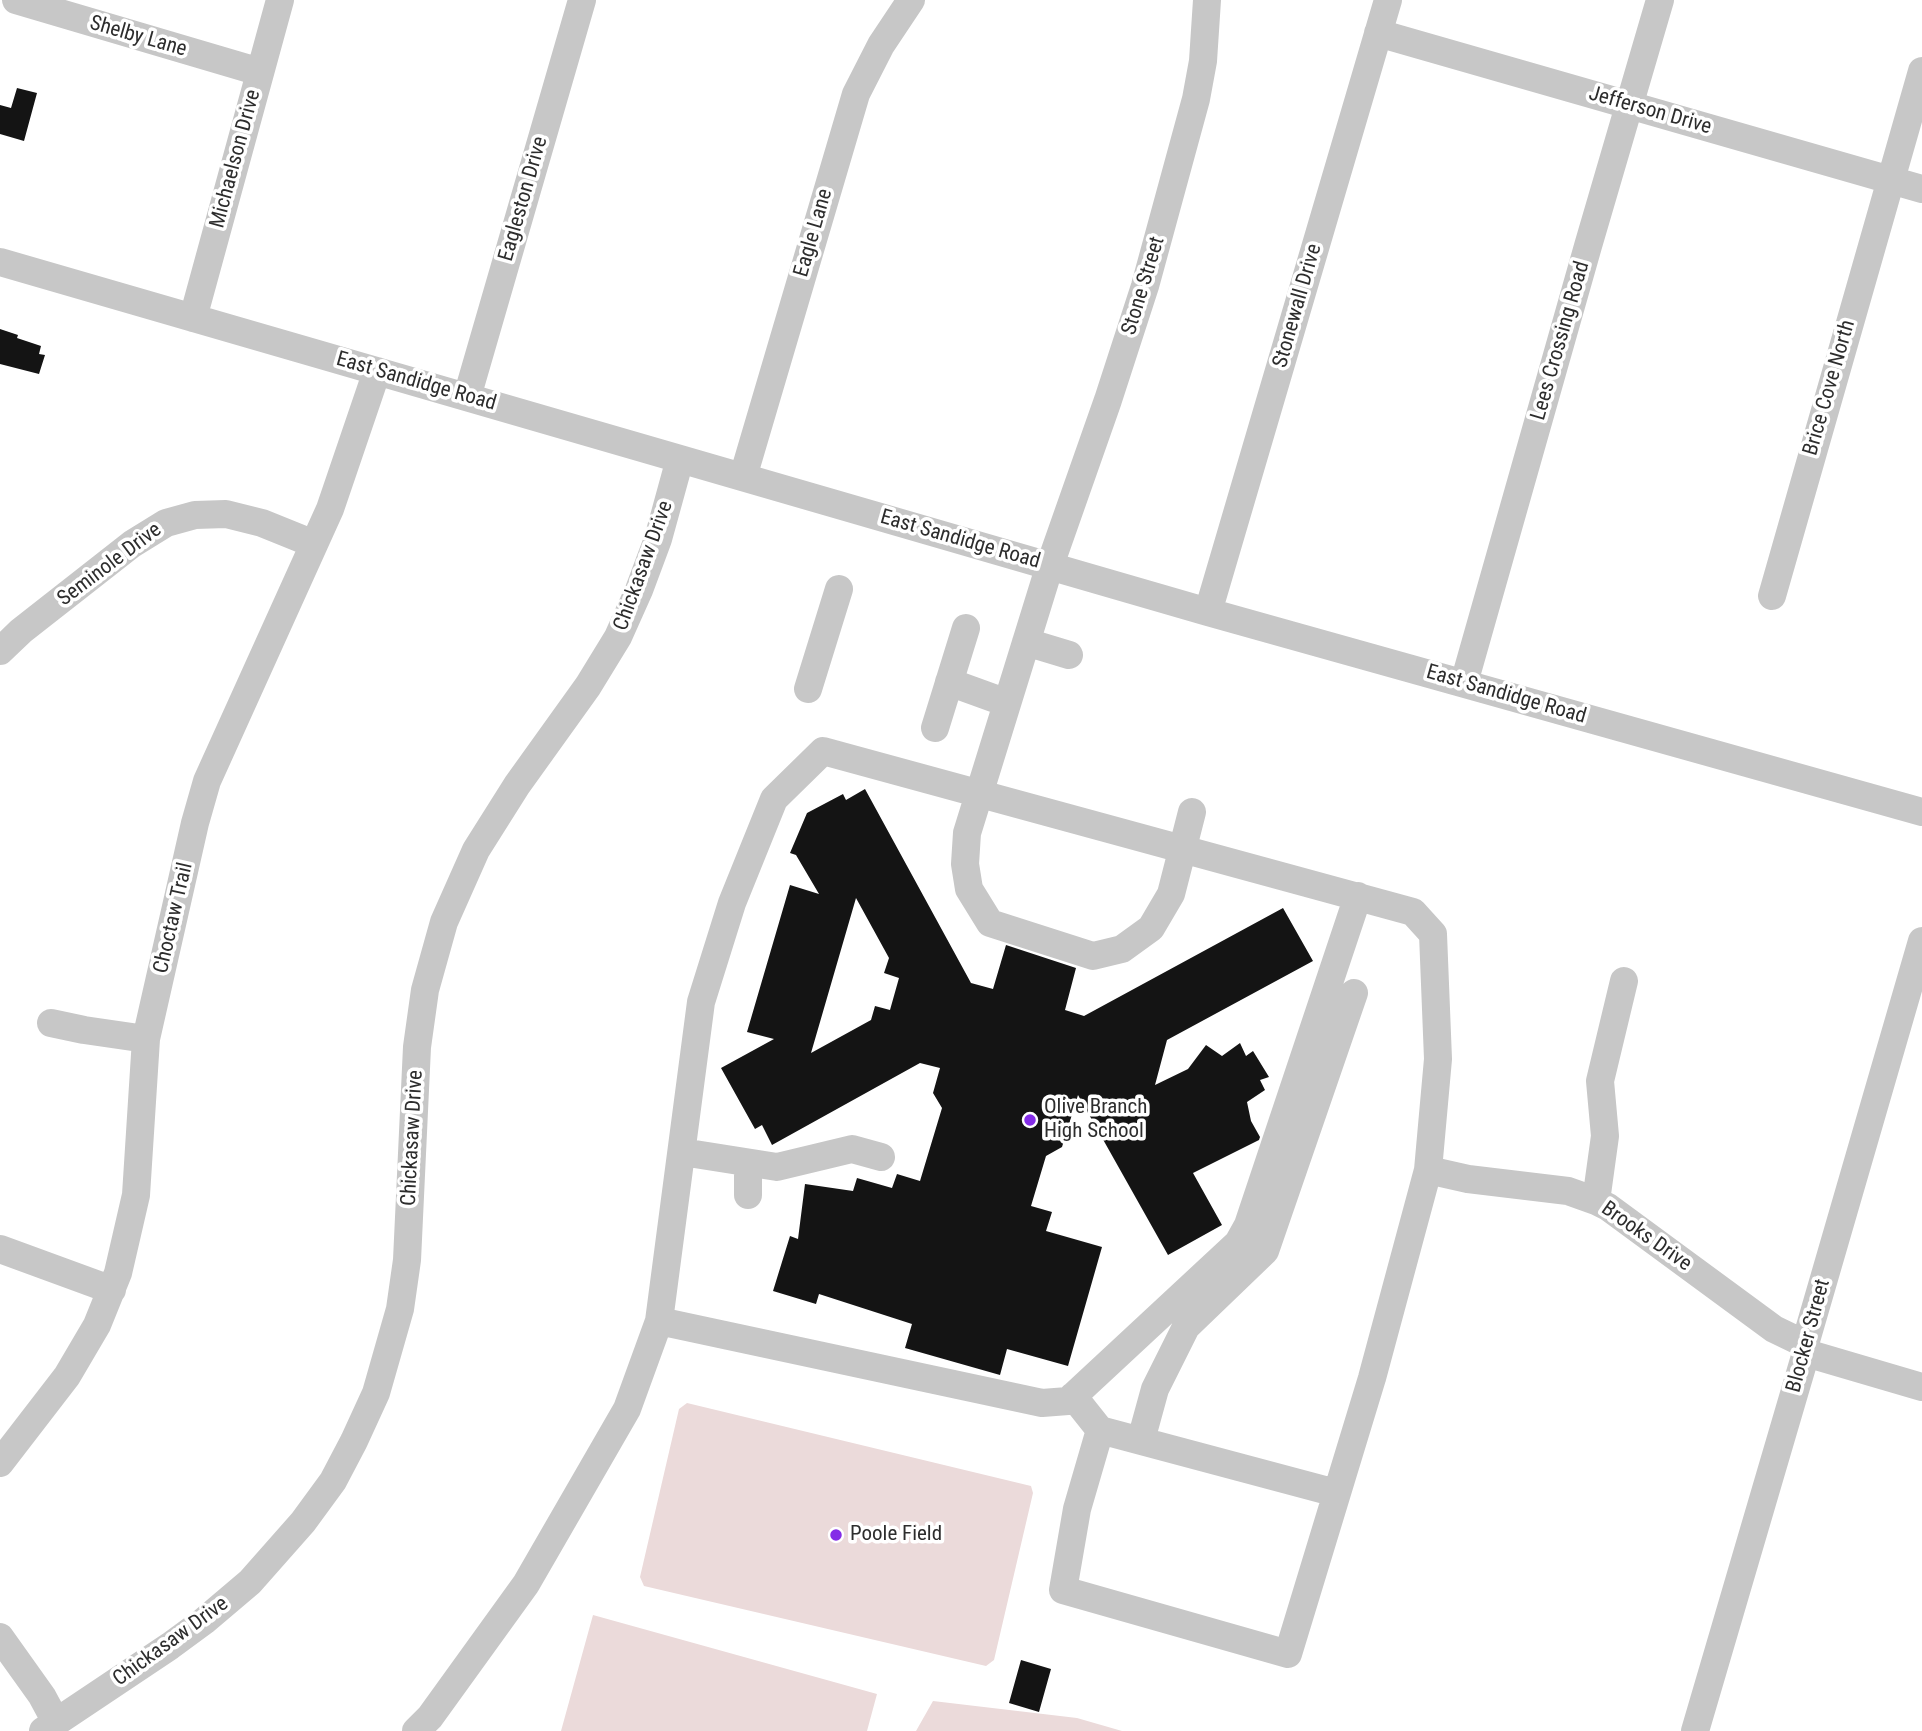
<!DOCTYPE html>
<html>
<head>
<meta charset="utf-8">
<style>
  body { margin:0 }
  canvas { display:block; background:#fff }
</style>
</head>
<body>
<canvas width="1922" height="1731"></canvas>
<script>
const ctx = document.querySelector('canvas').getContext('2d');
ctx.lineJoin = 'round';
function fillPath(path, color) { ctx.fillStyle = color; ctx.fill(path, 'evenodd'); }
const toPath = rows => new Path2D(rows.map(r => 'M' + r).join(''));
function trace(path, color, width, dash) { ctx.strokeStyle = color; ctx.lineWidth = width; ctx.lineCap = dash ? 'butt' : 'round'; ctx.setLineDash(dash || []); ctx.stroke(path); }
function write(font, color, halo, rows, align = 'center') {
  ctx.font = font + ' "Roboto Condensed",sans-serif'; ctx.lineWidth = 7; ctx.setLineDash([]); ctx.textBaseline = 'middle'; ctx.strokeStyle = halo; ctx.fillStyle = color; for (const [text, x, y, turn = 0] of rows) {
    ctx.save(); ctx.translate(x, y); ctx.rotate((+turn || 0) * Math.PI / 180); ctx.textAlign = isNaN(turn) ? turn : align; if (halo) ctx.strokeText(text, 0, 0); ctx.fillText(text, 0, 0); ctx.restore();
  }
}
fillPath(toPath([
  [687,1403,1031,1486,1033,1493,994,1660,986,1666,644,1586,640,1577,679,1409],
  [593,1615,877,1694,867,1731,561,1731],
  [933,1701,1077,1718,1122,1731,916,1731]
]), '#ebdada');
fillPath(toPath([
  [17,88,37,93,24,141,0,134,0,105,11,108],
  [0,329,18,335,17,338,41,346,39,354,45,355,39,374,0,364],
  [865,789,971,983,993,989,1006,945,1076,968,1065,1010,1084,1016,1283,908,1313,961,1167,1040,1155,1085,1188,1069,1206,1045,1222,1056,1240,1043,1246,1056,1253,1051,1269,1077,1260,1080,1265,1090,1247,1102,1251,1121,1260,1137,1259,1140,1193,1173,1222,1225,1168,1255,1078,1095,1062,1147,1046,1156,1031,1206,1052,1212,1046,1231,1102,1247,1068,1366,1007,1349,1000,1375,905,1348,912,1324,819,1294,816,1304,773,1291,790,1236,798,1239,805,1184,853,1191,857,1178,892,1188,897,1174,920,1181,942,1108,933,1093,940,1068,920,1063,772,1145,762,1125,755,1129,721,1068,774,1039,747,1032,790,885,819,894,796,855,790,853,807,813,843,794,846,800],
  [856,898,889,958,884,973,899,978,890,1010,875,1006,871,1020,811,1053],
  [1021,1660,1051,1669,1039,1712,1009,1703]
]), '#141414');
trace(toPath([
  [16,0,260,72],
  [1378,33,1922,189],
  [0,262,1208,612,1922,812],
  [193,318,280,0],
  [467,397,582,0],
  [743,477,856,94,881,45,911,0],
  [1772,596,1922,71],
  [1208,612,1388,0],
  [1026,642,1069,655],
  [0,651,21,631,132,544,166,523,195,515,226,514,262,523,314,544],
  [949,682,1007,703],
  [1464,683,1588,246,1660,0],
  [808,689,839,589],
  [935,728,966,628],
  [1192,812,1171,894,1151,928,1122,949,1093,956,990,923,969,889,965,864,967,833,1050,565,1108,400,1145,286,1196,99,1203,61,1207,0],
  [51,1023,84,1030,146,1039],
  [682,1152,777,1167,852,1149,881,1157],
  [748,1195,748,1164],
  [1596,1201,1605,1136,1600,1081,1624,981],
  [0,1249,112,1290],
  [659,1321,1042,1403,1068,1401,1238,1243,1248,1225,1358,896],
  [1806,1353,1922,1387],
  [1073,1396,1100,1430,1077,1509,1063,1590,1288,1654,1372,1378,1428,1170],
  [1100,1430,1336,1493],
  [1141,1440,1155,1389,1186,1327,1265,1251,1354,993],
  [0,1463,67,1376,97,1325,118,1273,136,1195,146,1039,195,823,207,781,330,509,377,371],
  [0,1637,42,1696,56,1722],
  [43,1731,170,1646,204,1621,250,1582,303,1522,333,1481,354,1441,376,1393,400,1309,407,1260,417,1047,425,990,444,922,476,850,517,785,588,686,618,637,639,590,658,539,680,459],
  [416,1731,430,1717,526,1584,627,1409,659,1321,701,1002,732,903,774,799,823,751,1413,912,1433,934,1438,1059,1428,1170,1468,1179,1568,1191,1596,1201,1608,1207,1774,1329,1805,1344],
  [1695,1731,1806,1353,1805,1344,1922,941]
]), '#c7c7c7', 28);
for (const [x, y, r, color] of [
  [1030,1120,7,"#842ce7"],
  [836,1535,7,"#842ce7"]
]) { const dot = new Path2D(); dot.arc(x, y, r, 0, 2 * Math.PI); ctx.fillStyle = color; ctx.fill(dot); trace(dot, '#fff', 2.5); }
write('21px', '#2d2d2d', '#fff', [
  ["Shelby Lane",138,37,16],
  ["Jefferson Drive",1650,111,16],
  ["Michaelson Drive",236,159,-75],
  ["Eagleston Drive",524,199,-74],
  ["Eagle Lane",814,233,-74],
  ["Stone Street",1144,286,-73],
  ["Stonewall Drive",1298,306,-74],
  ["Lees Crossing Road",1561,341,-74],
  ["East Sandidge Road",416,382,16],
  ["Brice Cove North",1830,388,-74],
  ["East Sandidge Road",960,540,16],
  ["Seminole Drive",110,565,-37],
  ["Chickasaw Drive",644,566,-70],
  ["East Sandidge Road",1506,695,16],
  ["Choctaw Trail",174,918,-77],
  ["Chickasaw Drive",413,1138,-87],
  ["Brooks Drive",1646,1237,35],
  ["Blocker Street",1809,1336,-75],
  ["Chickasaw Drive",171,1642,-36]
]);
write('21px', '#2d2d2d', '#fff', [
  ["Olive Branch",1044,1108],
  ["High School",1044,1132],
  ["Poole Field",850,1535]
], 'left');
</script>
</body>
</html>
